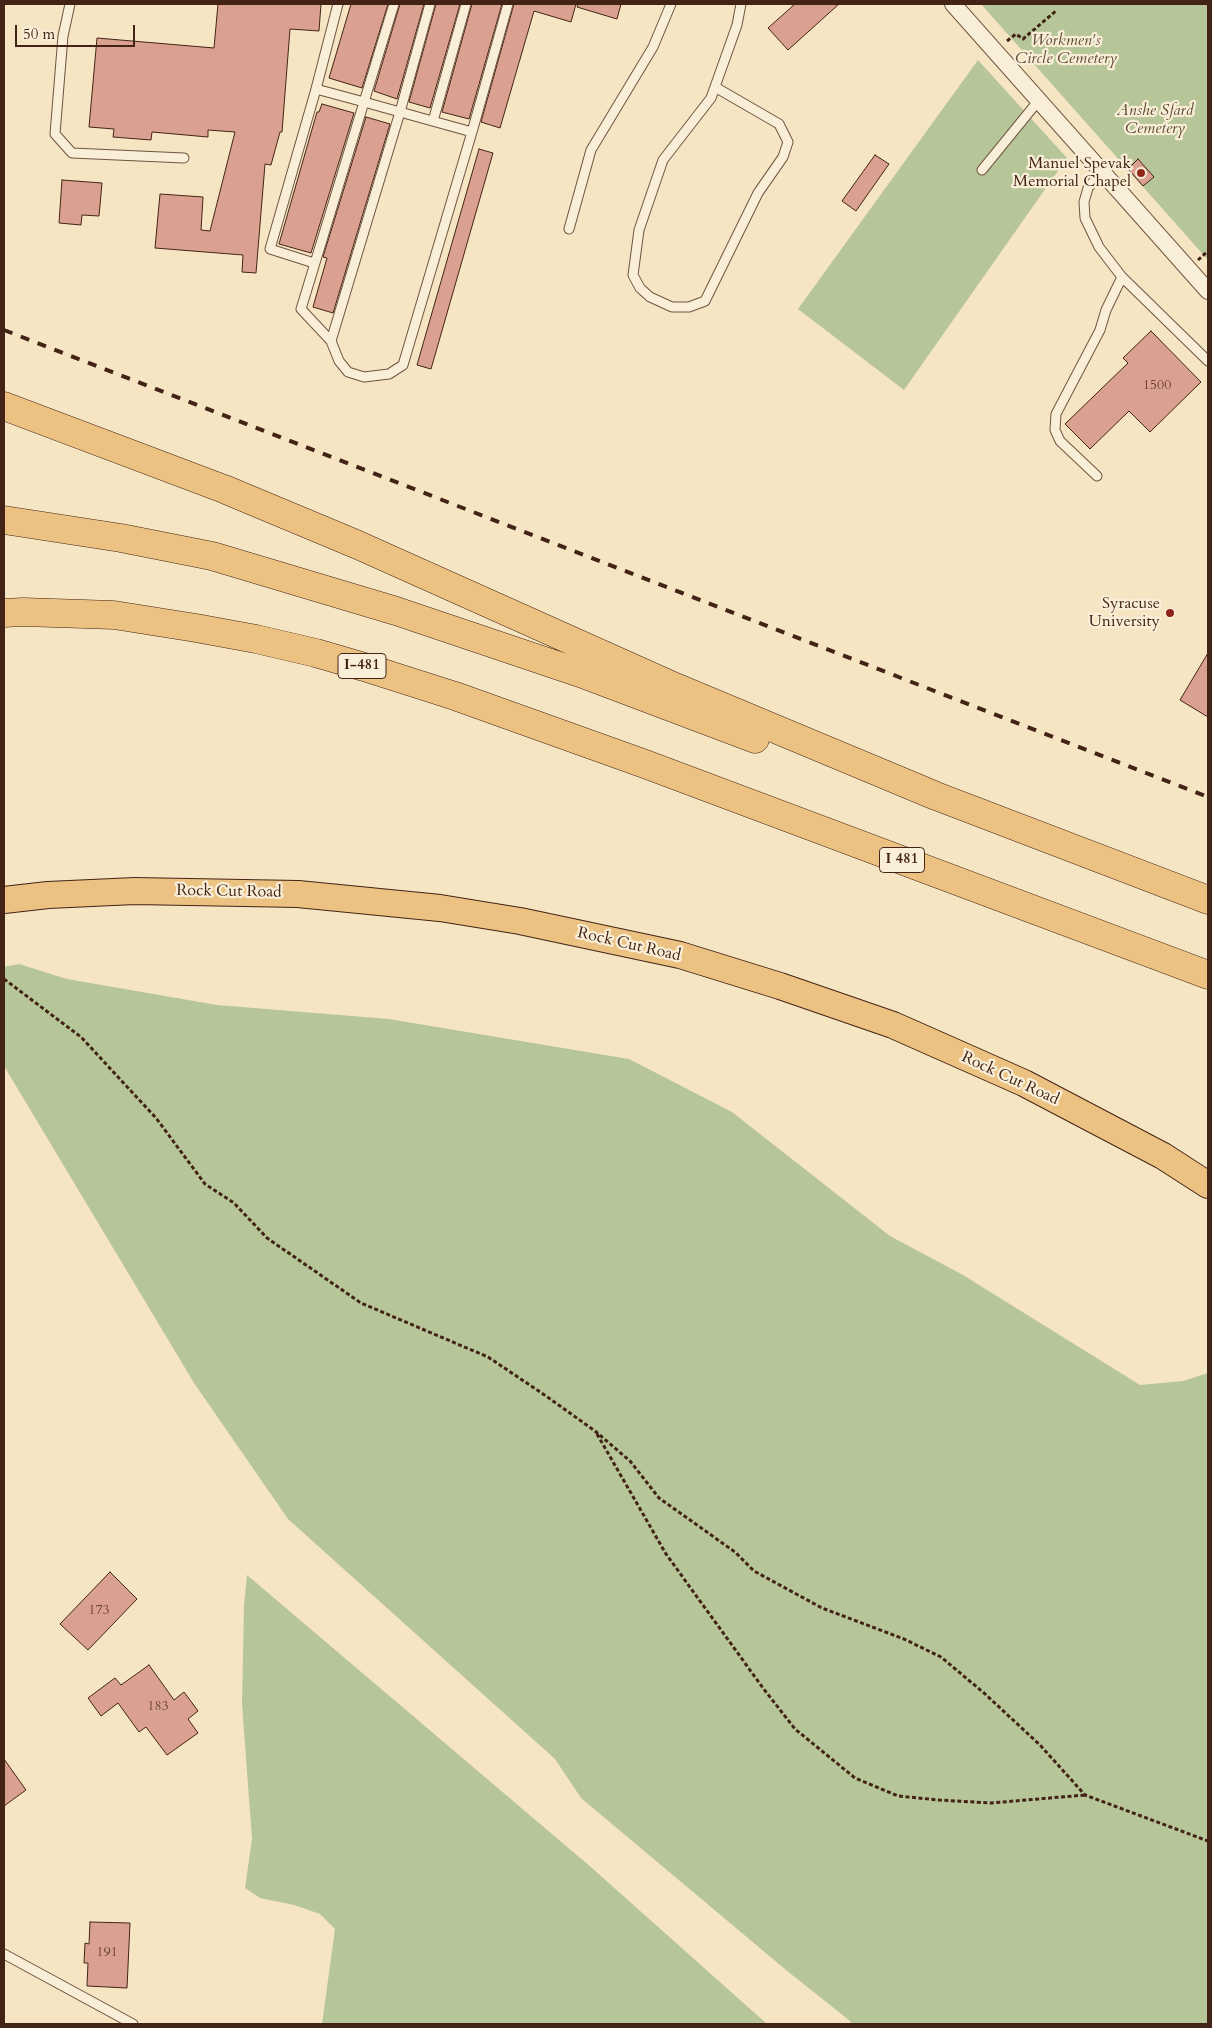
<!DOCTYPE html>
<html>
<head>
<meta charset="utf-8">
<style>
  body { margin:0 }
  #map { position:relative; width:1212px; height:2028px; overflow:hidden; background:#f6e5c2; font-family:Cardo,serif }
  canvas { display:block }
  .frame { position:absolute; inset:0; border:5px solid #432316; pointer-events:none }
  .scale { position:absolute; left:15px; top:25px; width:120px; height:22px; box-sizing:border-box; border:2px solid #432316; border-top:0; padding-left:6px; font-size:15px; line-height:18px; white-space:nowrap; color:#432316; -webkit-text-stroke:4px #f9eed7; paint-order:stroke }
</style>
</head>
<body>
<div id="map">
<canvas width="1212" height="2028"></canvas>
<div class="frame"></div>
<div class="scale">50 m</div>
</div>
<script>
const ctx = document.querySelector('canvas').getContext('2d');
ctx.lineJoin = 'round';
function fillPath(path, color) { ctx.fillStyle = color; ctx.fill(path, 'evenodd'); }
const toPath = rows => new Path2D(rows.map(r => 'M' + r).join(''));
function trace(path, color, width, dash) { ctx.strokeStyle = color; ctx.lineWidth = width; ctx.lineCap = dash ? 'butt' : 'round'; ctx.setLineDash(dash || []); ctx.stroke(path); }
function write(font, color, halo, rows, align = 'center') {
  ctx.font = font + ' Cardo,serif'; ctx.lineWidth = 4.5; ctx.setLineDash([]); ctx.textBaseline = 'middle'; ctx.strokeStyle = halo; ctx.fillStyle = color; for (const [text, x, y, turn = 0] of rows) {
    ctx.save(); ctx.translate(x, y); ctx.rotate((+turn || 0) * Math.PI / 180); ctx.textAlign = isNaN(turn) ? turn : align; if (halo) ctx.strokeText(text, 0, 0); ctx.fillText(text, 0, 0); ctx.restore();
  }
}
fillPath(toPath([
  [981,4,1208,4,1208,260,1065,99],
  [978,60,1067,158,904,390,798,309],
  [19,964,67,979,217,1005,389,1019,629,1059,732,1112,890,1236,963,1275,1140,1385,1183,1381,1208,1373,1208,2024,851,2024,850,2021,786,1970,581,1798,555,1759,288,1519,194,1383,4,1066,4,967],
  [247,1575,592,1868,767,2024,322,2024,335,1929,320,1914,294,1905,260,1898,245,1888,252,1839,242,1704,244,1606]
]), '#b7c698');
const building = toPath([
  [218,4,321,4,319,31,290,29,282,132,280,132,271,165,265,164,256,273,242,272,243,255,155,248,160,194,203,197,201,230,210,231,235,132,208,130,208,137,152,132,151,140,113,137,114,129,89,127,97,38,214,48,218,4],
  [351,4,388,4,362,88,329,78,351,4],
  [400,4,424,4,397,99,374,91,400,4],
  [436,4,460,4,430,108,409,102,436,4],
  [472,4,502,4,469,119,442,112,472,4],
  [514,4,576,4,571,22,534,11,500,128,481,122,514,4],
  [578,4,621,4,617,19,577,7,578,4],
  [795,4,839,4,788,50,768,28,795,4],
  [322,104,354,113,311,253,279,244,317,112,319,112,322,104],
  [366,117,390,124,333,313,313,307,327,258,323,257,366,117],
  [479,149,493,153,431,369,417,365,479,149],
  [875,155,889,164,856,211,842,201,875,155],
  [1138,159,1154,177,1143,186,1128,169,1138,159],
  [62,180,102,183,99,216,82,215,81,225,59,223,62,180],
  [1151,331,1201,382,1150,432,1129,411,1090,449,1065,424,1128,363,1123,358,1151,331],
  [1208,653,1208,717,1180,700,1208,653],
  [110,1572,137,1599,88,1650,60,1624,110,1572],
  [149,1665,174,1700,184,1692,198,1711,188,1719,198,1733,167,1755,146,1727,139,1732,118,1703,101,1716,88,1698,115,1678,121,1685,149,1665],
  [4,1759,26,1790,4,1806,4,1759],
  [90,1922,130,1923,127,1988,87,1986,88,1963,84,1963,85,1943,89,1944,90,1922]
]);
fillPath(building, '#daa191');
trace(building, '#432316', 1);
const lane = toPath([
  [70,4,63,36,55,134,72,153,184,158],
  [394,4,364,102,472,132,508,4],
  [430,4,400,112,331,341,339,361,348,372,364,377,389,374,403,365,472,132],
  [715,87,779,124,788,142,783,157,758,193,705,301,689,307,672,307,650,297,640,288,633,275,639,230,663,160,711,98,737,25,741,4],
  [433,121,466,4],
  [982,170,1039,100],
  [569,229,591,150,653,47,671,4],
  [314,263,270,249,316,89],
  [1122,277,1208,361],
  [331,341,301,309,364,102,316,89,338,4],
  [1097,476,1060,441,1055,430,1056,414,1100,330,1106,310,1122,277,1099,247,1085,218,1084,202,1088,188,1102,171],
  [4,1954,133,2024]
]);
const street = toPath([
  [953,4,1208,291]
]);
const primary = toPath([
  [4,900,48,895,135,891,298,894,440,908,520,921,680,955,780,986,893,1025,1024,1083,1163,1156,1208,1185]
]);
const highway = toPath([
  [4,406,224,489,358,545,675,687,936,796,1208,900],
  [4,520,121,538,212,556,396,611,580,673,755,739],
  [4,613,23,612,114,615,196,628,256,639,316,653,364,667,455,696,645,764,1208,975]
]);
trace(lane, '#705441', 11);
trace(street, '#705441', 18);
trace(primary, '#432316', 28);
trace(highway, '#432316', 29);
trace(toPath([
  [1007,41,1016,34,1023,39,1057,10],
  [1198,260,1208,251],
  [4,979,81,1037,156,1118,205,1184,234,1203,267,1238,361,1303,488,1357,546,1396,595,1431,630,1461,659,1498,735,1552,754,1571,822,1608,904,1639,941,1657,984,1693,1040,1745,1085,1795,1208,1841],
  [597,1434,666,1554,763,1688,795,1729,855,1778,898,1796,939,1800,991,1803,1085,1795]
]), '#432316', 3, [4, 2.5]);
trace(lane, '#f9eed7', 9);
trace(street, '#f9eed7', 16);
trace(primary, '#ebc281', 26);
trace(highway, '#ebc281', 28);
trace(toPath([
  [4,330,1208,797]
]), '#432316', 4, [9, 9]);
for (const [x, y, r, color] of [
  [1141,173,5,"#8f2418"],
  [1170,613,5,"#8f2418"]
]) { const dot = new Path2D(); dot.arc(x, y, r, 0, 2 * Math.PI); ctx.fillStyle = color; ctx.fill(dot); trace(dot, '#f9eed7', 2); }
write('14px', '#694235', null, [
  ["1500",1157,386],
  ["173",99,1611],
  ["183",158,1707],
  ["191",107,1953]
]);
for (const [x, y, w] of [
  [362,666,48],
  [902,860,45]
]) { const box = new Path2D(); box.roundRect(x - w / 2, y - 12.5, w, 25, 4); ctx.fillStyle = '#f9eed7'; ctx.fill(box); trace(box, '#432316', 1); }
write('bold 15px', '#432316', null, [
  ["I-481",362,666],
  ["I 481",902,860]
]);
write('italic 16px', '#604c36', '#f9eed7', [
  ["Workmen's",1066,41],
  ["Circle Cemetery",1066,59],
  ["Anshe Sfard",1155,111],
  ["Cemetery",1155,129]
]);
write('16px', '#432316', '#f9eed7', [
  ["Manuel Spevak",1131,164],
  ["Memorial Chapel",1131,182],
  ["Syracuse",1160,604],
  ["University",1160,622]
], 'right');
write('16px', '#432316', '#f9eed7', [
  ["Rock Cut Road",229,892,1],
  ["Rock Cut Road",629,945,13],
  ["Rock Cut Road",1010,1079,25]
]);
</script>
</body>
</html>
